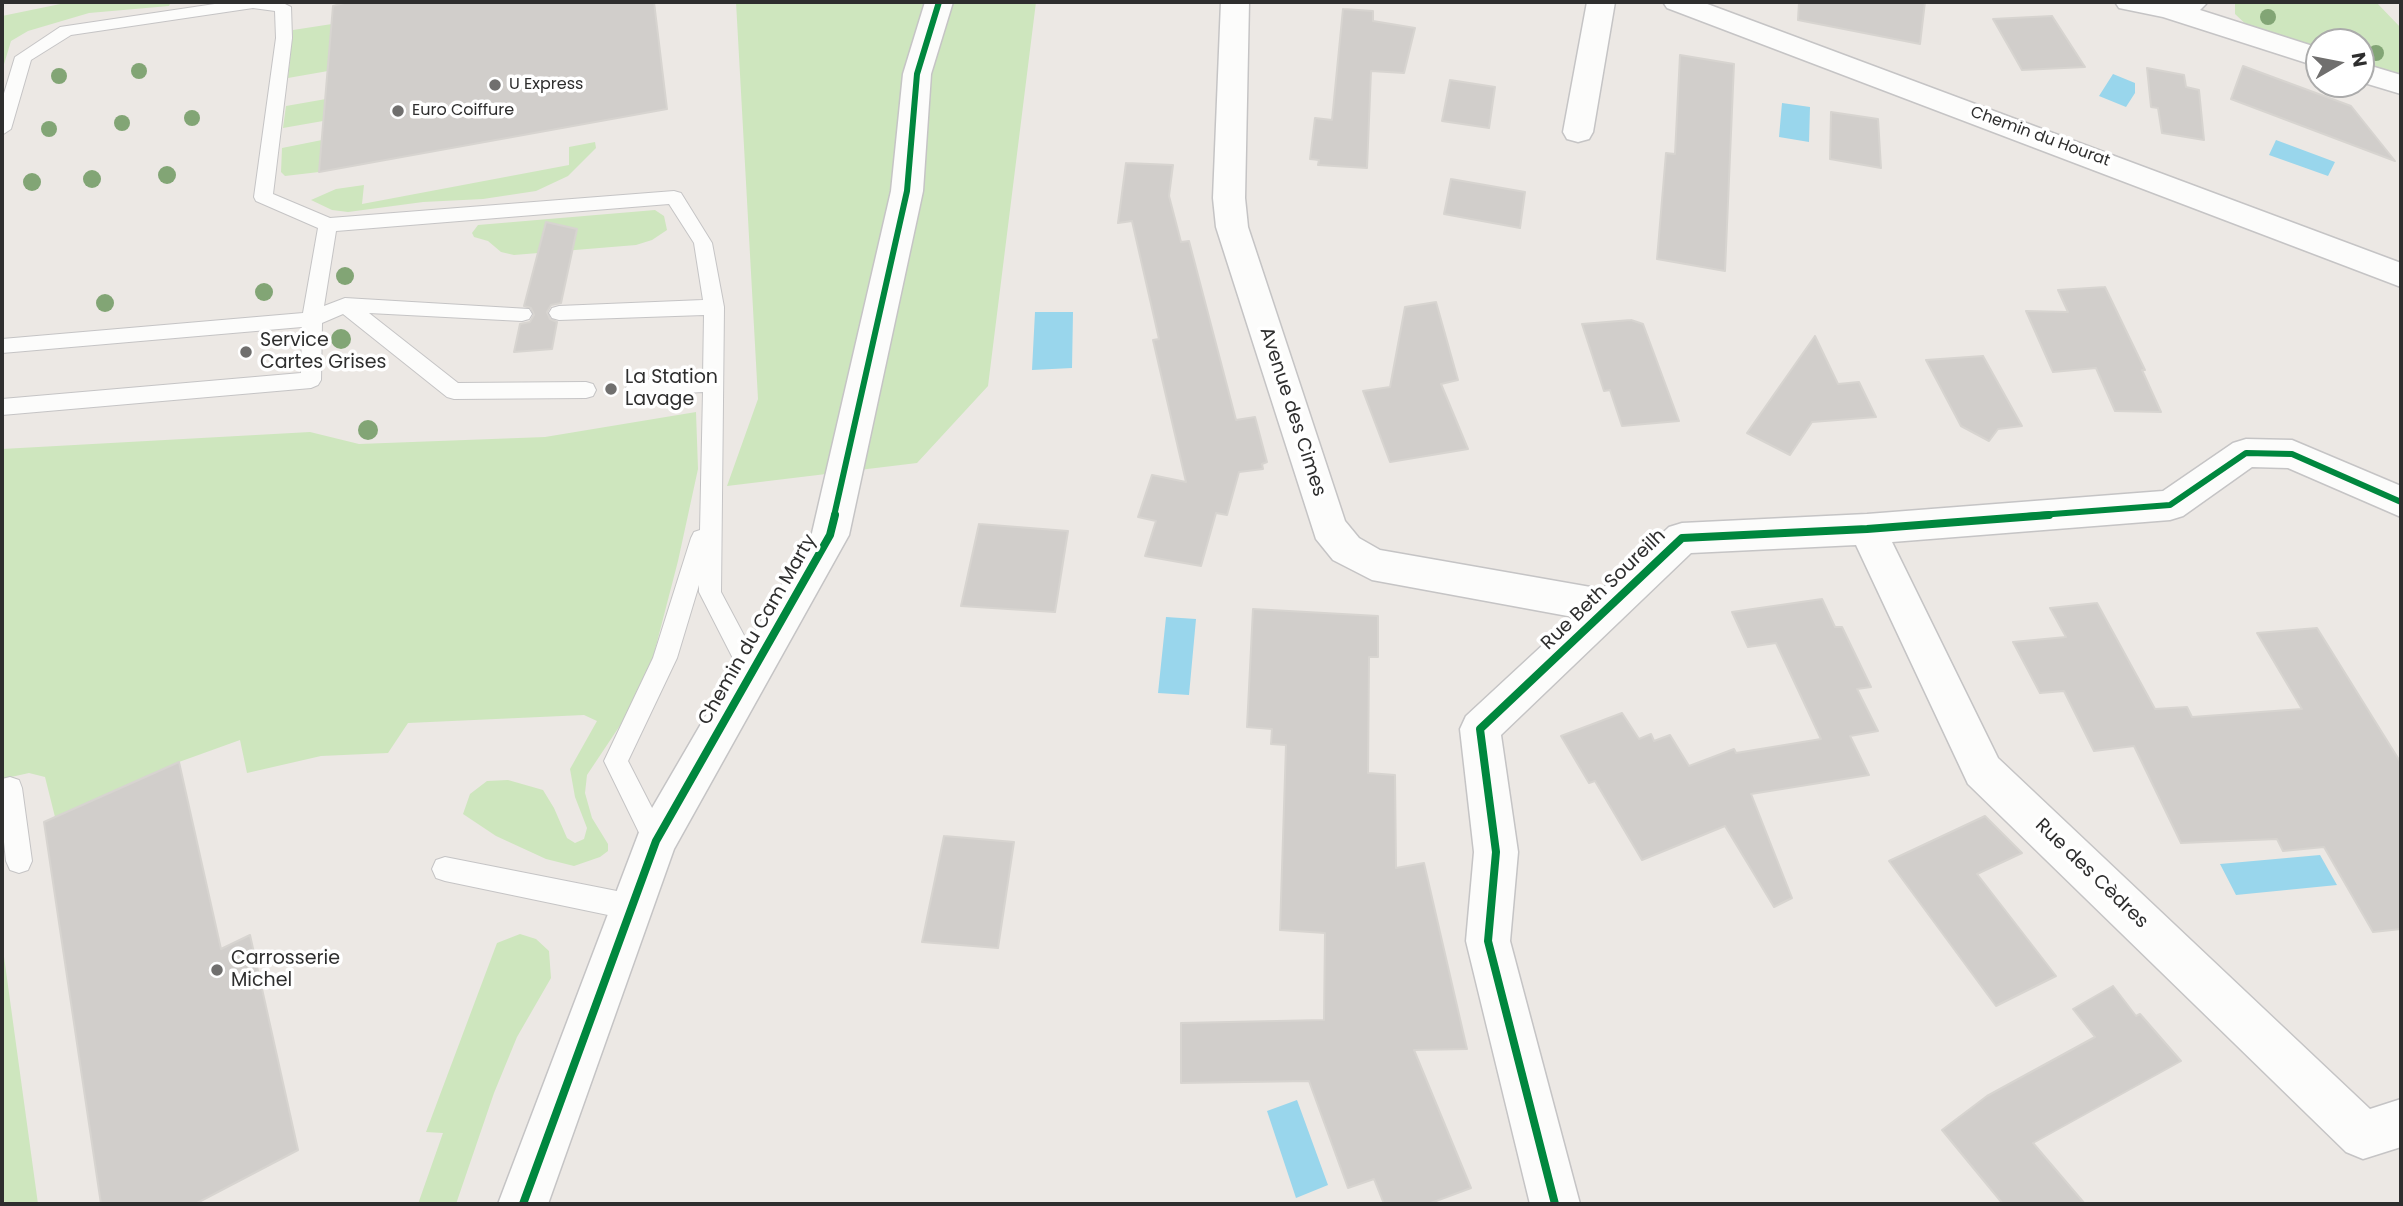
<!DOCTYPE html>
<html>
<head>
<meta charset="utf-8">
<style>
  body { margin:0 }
  #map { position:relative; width:2403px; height:1206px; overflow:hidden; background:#ece8e4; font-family:Poppins,sans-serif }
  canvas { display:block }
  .frame { position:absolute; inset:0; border:4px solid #2e2e2e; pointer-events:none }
  .north { position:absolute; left:2305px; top:28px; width:70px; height:70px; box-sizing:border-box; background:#fff; border:2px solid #ababab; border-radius:50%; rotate:80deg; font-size:19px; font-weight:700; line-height:28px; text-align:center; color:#2e2e2e }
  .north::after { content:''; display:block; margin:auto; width:24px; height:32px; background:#706f6e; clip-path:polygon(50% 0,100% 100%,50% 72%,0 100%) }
</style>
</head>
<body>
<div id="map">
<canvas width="2403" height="1206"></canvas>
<div class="frame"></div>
<div class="north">N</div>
</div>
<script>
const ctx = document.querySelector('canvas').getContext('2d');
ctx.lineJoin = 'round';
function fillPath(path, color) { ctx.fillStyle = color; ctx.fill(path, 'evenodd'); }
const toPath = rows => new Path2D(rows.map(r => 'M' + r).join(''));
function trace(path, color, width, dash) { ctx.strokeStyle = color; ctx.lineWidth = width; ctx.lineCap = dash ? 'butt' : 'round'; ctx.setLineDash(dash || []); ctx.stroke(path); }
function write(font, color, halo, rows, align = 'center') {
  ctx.font = font + ' Poppins,sans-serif'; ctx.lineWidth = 7; ctx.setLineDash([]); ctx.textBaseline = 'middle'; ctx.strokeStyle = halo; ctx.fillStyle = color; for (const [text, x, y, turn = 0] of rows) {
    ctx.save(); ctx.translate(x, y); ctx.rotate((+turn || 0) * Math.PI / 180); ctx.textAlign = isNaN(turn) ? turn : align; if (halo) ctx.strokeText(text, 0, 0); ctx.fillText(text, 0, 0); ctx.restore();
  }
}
fillPath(toPath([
  [70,2,171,2,169,6,89,13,28,31,11,41,2,71,2,16],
  [736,2,1036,2,988,386,917,463,727,486,758,399],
  [2235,2,2376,2,2401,28,2401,75,2390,75,2361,66,2361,42,2319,42,2319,52,2253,31,2235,14],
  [332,24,328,71,288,78,293,30],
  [326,99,323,121,283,128,286,106],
  [322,140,319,172,285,176,281,172,282,148],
  [595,142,596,148,568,176,536,191,483,199,423,202,348,212,332,210,311,200,336,189,364,185,362,204,569,165,569,147],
  [655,210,664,216,667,230,652,240,636,245,514,255,501,252,488,241,474,237,472,233,478,225],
  [696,412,698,469,678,561,650,669,627,715,587,775,585,793,592,818,608,844,608,851,600,857,574,866,546,859,496,836,463,814,470,794,487,781,508,780,543,790,554,808,567,838,575,843,584,839,587,828,575,797,570,769,597,721,584,715,408,723,388,753,321,756,247,773,240,740,179,762,55,817,45,777,29,773,2,779,2,449,310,432,359,444,545,437],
  [520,934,536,939,549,951,551,978,517,1037,494,1093,456,1204,418,1204,443,1133,426,1132,497,943],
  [2,942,38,1204,2,1204]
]), '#cee6be');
fillPath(toPath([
  [2113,74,2135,83,2135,93,2126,107,2099,96],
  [1782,103,1810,107,1809,142,1779,137],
  [2276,140,2335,162,2328,176,2269,155],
  [1035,312,1073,312,1072,368,1032,370],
  [1166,617,1196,619,1189,695,1158,693],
  [2320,855,2337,885,2236,895,2220,864],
  [1297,1100,1328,1185,1296,1198,1267,1111]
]), '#99d6ec');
const building = toPath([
  [348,2,654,2,667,109,319,172,333,6,348,2],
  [1799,2,1925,2,1920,44,1798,20,1799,2],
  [1343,9,1373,11,1373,21,1415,28,1404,73,1371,71,1367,168,1318,165,1319,160,1310,159,1315,118,1332,120,1343,9],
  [2052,16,2085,67,2022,70,1993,19,2052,16],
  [1680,55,1734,64,1725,271,1657,259,1666,153,1675,154,1680,55],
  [2243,66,2351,106,2395,161,2231,99,2243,66],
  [2147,68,2184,75,2186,87,2199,90,2204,140,2162,133,2158,108,2151,107,2147,68],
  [1450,80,1495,87,1489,128,1442,121,1450,80],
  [1831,112,1878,119,1881,168,1830,159,1831,112],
  [1126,163,1173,165,1169,196,1181,242,1189,241,1236,420,1255,417,1267,462,1262,464,1263,469,1239,472,1227,515,1216,513,1201,566,1145,556,1156,521,1138,517,1152,475,1186,482,1153,340,1159,339,1132,221,1118,223,1126,163],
  [1451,179,1525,192,1520,228,1444,214,1451,179],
  [546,222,577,229,561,303,551,305,547,312,550,319,557,322,552,349,514,352,520,324,530,322,534,315,531,308,524,306,546,222],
  [2105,287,2145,370,2142,370,2161,412,2115,411,2096,368,2053,372,2026,311,2068,312,2058,290,2105,287],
  [1436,302,1458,380,1441,384,1468,449,1390,462,1363,391,1390,387,1405,307,1436,302],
  [1631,320,1643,324,1679,421,1622,426,1610,390,1604,391,1582,324,1631,320],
  [1815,336,1838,384,1859,382,1876,417,1812,422,1790,455,1747,433,1815,336],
  [1983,356,2022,426,1998,429,1989,441,1961,426,1926,360,1983,356],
  [979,524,1068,531,1055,612,961,606,979,524],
  [1822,599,1835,627,1842,627,1871,687,1857,689,1878,731,1850,736,1869,775,1751,794,1792,898,1774,907,1725,826,1642,860,1595,781,1589,783,1561,736,1622,713,1639,739,1651,734,1654,741,1670,735,1689,766,1734,749,1736,753,1821,739,1776,643,1748,647,1732,612,1822,599],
  [2097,603,2155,709,2187,707,2192,717,2302,709,2257,633,2317,628,2401,763,2401,929,2373,932,2324,847,2283,851,2277,839,2181,843,2134,746,2094,751,2064,691,2040,693,2013,642,2066,637,2050,608,2097,603],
  [1253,609,1378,616,1378,657,1369,657,1368,773,1395,775,1396,868,1424,863,1467,1049,1414,1050,1471,1188,1428,1204,1384,1204,1374,1179,1348,1188,1309,1081,1181,1083,1181,1023,1324,1020,1325,933,1280,930,1286,745,1271,744,1272,729,1247,727,1253,609],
  [179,762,221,949,250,935,298,1150,195,1204,101,1204,44,822,179,762],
  [1985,816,2022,853,1977,874,2056,976,1996,1006,1889,861,1985,816],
  [944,836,1014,842,998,948,922,942,944,836],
  [2113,986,2136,1016,2140,1014,2181,1061,2033,1143,2085,1204,2003,1204,1942,1130,1987,1096,2095,1037,2073,1009,2113,986]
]);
fillPath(building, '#d1cecb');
trace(building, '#d7d4d0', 2);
const lane = toPath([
  [228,2,281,2,291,7,292,38,273,194,330,218,674,191,681,193,712,243,724,307,721,592,764,673,760,680,752,683,744,680,699,592,699,585,677,658,628,761,669,841,665,849,656,853,647,849,604,761,653,658,691,538,694,532,700,530,703,392,636,396,629,394,626,388,629,382,636,380,703,377,704,315,559,320,552,318,549,313,552,308,559,306,703,300,694,243,669,204,336,231,324,306,345,298,529,309,532,314,529,319,522,321,369,313,458,383,586,382,593,384,596,390,593,396,586,398,454,399,447,397,343,314,322,323,321,380,318,385,311,388,2,415,2,399,301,373,302,327,2,353,2,339,303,313,318,228,256,201,254,197,276,38,275,11,253,8,71,35,31,60,11,129,2,135,2,100,15,57,60,27,228,2],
  [10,777,19,780,22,788,32,861,28,870,19,873,10,870,6,861,2,823,2,779,10,777],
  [445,857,632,894,641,898,645,907,641,916,632,920,445,881,436,878,432,869,436,860,445,857]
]);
const street = toPath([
  [1221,2,1249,2,1245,198,1248,227,1345,521,1359,538,1380,550,1602,589,1669,527,1682,523,1867,514,2163,491,2233,443,2246,439,2292,440,2401,486,2401,517,2288,468,2252,467,2183,516,2170,520,1892,542,1998,758,2370,1109,2401,1099,2401,1147,2363,1159,2346,1152,1968,784,1856,545,1691,553,1501,735,1518,852,1510,941,1580,1204,1530,1204,1466,941,1474,852,1460,729,1466,716,1573,617,1372,580,1333,560,1316,539,1216,227,1213,198,1221,2],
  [1587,2,1615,2,1593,132,1589,139,1578,142,1567,139,1563,132,1587,2],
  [2115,2,2204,2,2206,4,2200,10,2319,48,2319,67,2163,17,2119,8,2115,2],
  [2361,63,2401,75,2401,94,2361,82,2361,63]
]);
const secondary = toPath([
  [925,2,953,2,931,74,923,191,849,535,674,849,548,1204,498,1204,641,827,812,533,891,191,903,74,925,2],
  [1663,2,1702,2,2401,263,2401,287,1667,8,1663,2]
]);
trace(lane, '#c5c4c5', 2);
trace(street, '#c5c4c5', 3);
trace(secondary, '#c5c4c5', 3);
fillPath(lane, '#fcfcfb');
fillPath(street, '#fcfcfb');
fillPath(secondary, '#fcfcfb');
trace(toPath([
  [834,516,907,191,917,74,939,2],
  [2027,516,2170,505,2246,453,2292,454,2401,502]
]), '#00873e', 6);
trace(toPath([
  [523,1204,656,841,830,535,835,515],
  [1555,1204,1488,941,1496,852,1480,729,1682,538,1867,529,2049,515]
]), '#00873e', 8);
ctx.fillStyle = '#82a575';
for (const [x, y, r] of [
  [2268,17,8],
  [2376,53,8],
  [139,71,8],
  [59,76,8],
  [192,118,8],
  [122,123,8],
  [49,129,8],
  [167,175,9],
  [92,179,9],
  [32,182,9],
  [345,276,9],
  [264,292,9],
  [105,303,9],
  [341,339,10],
  [368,430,10]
]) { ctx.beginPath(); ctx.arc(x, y, r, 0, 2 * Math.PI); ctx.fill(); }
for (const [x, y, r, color] of [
  [495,85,7,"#706f6e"],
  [398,111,7,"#706f6e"],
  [246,352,7,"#706f6e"],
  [611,389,7,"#706f6e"],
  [217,970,7,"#706f6e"]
]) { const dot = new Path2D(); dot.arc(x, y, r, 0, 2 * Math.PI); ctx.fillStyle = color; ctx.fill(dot); trace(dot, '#fff', 2.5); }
write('16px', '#2e2e2e', '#fff', [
  ["U Express",509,85],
  ["Euro Coiffure",412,111]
], 'left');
write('16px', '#2e2e2e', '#fff', [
  ["Chemin du Hourat",2040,137,20]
]);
write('19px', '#2e2e2e', '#fff', [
  ["Service",260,341],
  ["Cartes Grises",260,363],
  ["La Station",625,378],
  ["Lavage",625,400],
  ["Carrosserie",231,959],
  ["Michel",231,981]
], 'left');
write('19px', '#2e2e2e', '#fff', [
  ["Avenue des Cimes",1292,412,72],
  ["Rue Beth Soureilh",1604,590,-44],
  ["Chemin du Cam Marty",758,630,-60],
  ["Rue des Cèdres",2091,874,44]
]);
</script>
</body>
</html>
